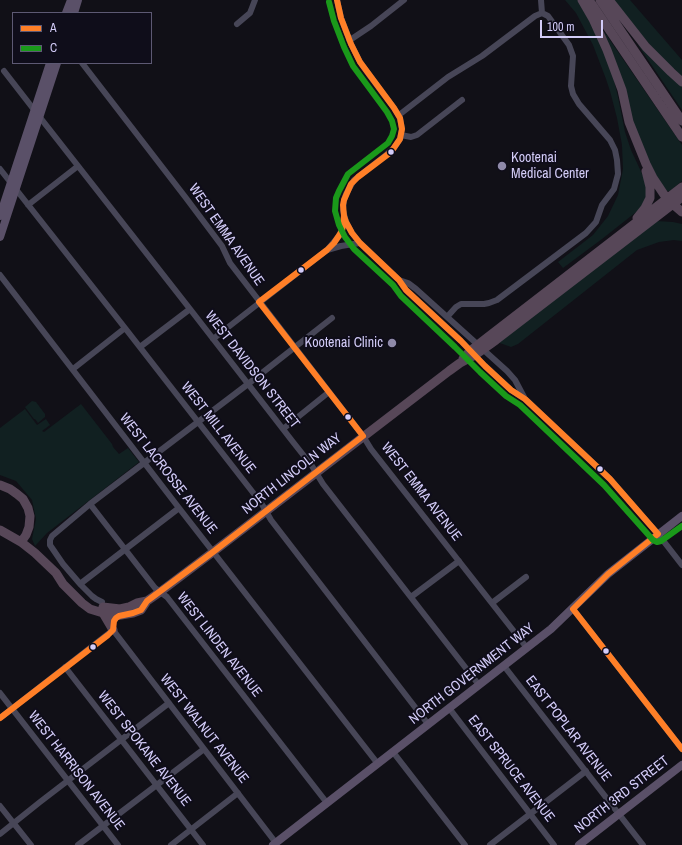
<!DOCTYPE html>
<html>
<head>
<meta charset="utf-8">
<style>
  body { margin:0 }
  #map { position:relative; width:682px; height:845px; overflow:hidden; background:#111017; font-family:"Archivo Narrow",sans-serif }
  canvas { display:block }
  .legend { position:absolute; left:12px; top:12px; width:140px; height:52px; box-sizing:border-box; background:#0f0d1a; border:1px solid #5d5973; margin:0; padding:5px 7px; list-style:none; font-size:12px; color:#d3ccf8 }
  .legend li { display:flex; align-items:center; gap:8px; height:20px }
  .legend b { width:20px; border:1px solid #5d5973 }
  .scale { position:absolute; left:540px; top:20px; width:63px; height:18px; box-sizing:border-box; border:2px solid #d3ccf8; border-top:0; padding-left:5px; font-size:12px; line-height:14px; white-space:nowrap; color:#d3ccf8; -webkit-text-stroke:3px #0f0d1a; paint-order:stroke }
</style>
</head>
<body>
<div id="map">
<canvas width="682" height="845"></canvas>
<ul class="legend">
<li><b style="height:5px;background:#ff7f27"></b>A</li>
<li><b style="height:5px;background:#1a991a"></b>C</li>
</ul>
<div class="scale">100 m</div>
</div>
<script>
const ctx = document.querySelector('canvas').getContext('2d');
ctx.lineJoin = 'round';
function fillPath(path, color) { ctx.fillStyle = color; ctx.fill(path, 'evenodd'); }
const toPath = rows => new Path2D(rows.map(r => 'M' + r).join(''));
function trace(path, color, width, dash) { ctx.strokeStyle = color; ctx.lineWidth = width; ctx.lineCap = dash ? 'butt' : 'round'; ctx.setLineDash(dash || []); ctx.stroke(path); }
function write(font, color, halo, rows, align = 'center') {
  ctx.font = font + ' "Archivo Narrow",sans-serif'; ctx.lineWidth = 4; ctx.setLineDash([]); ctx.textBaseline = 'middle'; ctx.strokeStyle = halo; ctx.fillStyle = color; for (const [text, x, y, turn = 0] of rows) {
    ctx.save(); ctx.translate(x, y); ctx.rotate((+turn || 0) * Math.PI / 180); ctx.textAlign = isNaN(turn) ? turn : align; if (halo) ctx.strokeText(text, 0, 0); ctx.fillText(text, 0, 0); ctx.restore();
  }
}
fillPath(toPath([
  [565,0,579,0,601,40,611,68,618,97,625,132,631,150,645,180,647,191,645,202,640,209,602,239,563,268,558,262,593,235,608,216,618,195,623,169,622,145,617,118,610,91,606,79,593,45,576,13],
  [612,0,630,0,682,60,682,77,662,59],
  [603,30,682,145,682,181,670,191,667,191,660,183,637,138],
  [640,43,682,84,682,110,638,45],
  [656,221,673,222,682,224,682,241,674,240,659,242,637,250,518,344,511,347,497,342],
  [32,401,36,402,45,414,45,417,38,423,35,419,34,419,25,407],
  [81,404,112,444,113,447,119,454,128,448,139,462,47,533,35,546,32,539,36,519,32,500,16,481,0,475,0,428,25,409,37,425,46,419,50,425,42,431,44,432]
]), '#112021');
trace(toPath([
  [337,0,341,18,351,44,360,62,370,76,394,108,400,118,402,129,400,139,394,148,386,155,354,180,346,194,344,200,343,210,346,222,352,233,360,243,399,280,406,290,461,341,485,366,511,390,525,399,610,479,658,534,682,565],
  [541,0,542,13],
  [237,24,250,13,255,0],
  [349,40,353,38,371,26,404,0],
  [82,63,186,198,222,246,230,263,363,436,371,449,527,648],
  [4,71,35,111,190,309,293,442,312,466,323,484,479,685],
  [399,115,448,77,482,56,535,16,542,13,548,16,569,45,573,56,571,86,573,94,579,104,610,140,615,150,617,160,618,174,614,189,602,205,596,222,586,233,497,300,489,303,484,304,461,304,456,307,447,317],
  [401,135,411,137,417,135,462,100],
  [0,169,125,328,258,499,263,506,271,520,428,724],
  [28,205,78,166],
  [328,249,339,236,343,227,344,219],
  [0,275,179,508,378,764],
  [399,280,408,283,416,289,507,371,515,380,524,397],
  [213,339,327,250,341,246,360,243],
  [140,347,190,309],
  [73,369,125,328],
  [283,429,329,392],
  [90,504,155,588,167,597,327,803],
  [80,584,179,508],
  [411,597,459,561],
  [102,602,96,599,92,596,81,585,63,564,50,545,50,540,52,536,90,504,248,384,332,318],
  [492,603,526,577],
  [573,609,682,749],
  [504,666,643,845],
  [65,667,203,845],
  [0,693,118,845],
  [449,708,554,845],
  [0,718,113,630,276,843],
  [393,752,465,845],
  [0,806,31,845],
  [0,834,40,802,169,703],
  [78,845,204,749],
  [171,845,238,793],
  [490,845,586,771]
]), '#474657', 6);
trace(toPath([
  [66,13,71,0],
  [74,13,78,0],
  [0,216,50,63],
  [0,237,57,63],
  [273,845,551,629,608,574,682,516],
  [579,845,682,765]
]), '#5a5068', 8);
trace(toPath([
  [582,0,593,19,607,50,622,90,629,122,646,164,653,178,667,199,682,212],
  [589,0,682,137],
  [600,0,682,121],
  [609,0,646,47,671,72,682,82],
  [637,218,645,208,650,198,650,187,646,171],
  [463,359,470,351,484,340,682,187],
  [0,485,10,489,17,494,23,499,28,508,30,516,29,527,26,535,21,542],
  [0,530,21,542,35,553,56,573,63,584,82,603,90,609,103,613,115,616,133,613,141,610,147,601,160,592,213,552,449,371,460,363,475,355,496,340,682,197],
  [103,607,120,609,129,607,137,603,147,601],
  [103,613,113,630]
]), '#574758', 9);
trace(toPath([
  [337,0,341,18,351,44,360,62,394,108,400,118,402,129,400,139,391,152,358,177,351,184,344,200,343,205,344,216,346,222,352,233,360,243,399,280,406,290,461,341,485,366,511,390,525,399,610,479,658,534,608,574,573,609,682,749],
  [0,718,108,635,113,630,114,621,116,618,119,616,133,613,141,610,147,601,213,552,363,436,259,302,327,250,334,243,342,231,344,216]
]), '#ff7f27', 6);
trace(toPath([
  [329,2,334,21,344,47,353,66,387,112,392,121,394,129,392,136,388,143,348,174,339,191,336,198,335,211,339,225,345,237,354,249,393,285,401,296,455,347,480,372,506,396,520,405,604,485,653,540,657,542,661,541,682,526]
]), '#1a991a', 6);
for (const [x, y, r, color] of [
  [391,152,3.5,"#d3ccf8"],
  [502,166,5,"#8f8aa9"],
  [301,270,3.5,"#d3ccf8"],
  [392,343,5,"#8f8aa9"],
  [348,417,3.5,"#d3ccf8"],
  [600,469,3.5,"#d3ccf8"],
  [93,647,3.5,"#d3ccf8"],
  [606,651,3.5,"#d3ccf8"]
]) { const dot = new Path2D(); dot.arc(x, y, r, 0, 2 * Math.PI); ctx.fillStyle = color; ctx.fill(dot); trace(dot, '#0f0d1a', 1.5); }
write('14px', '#d3ccf8', '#0f0d1a', [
  ["Kootenai",511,158],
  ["Medical Center",511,174],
  ["Kootenai Clinic",383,343,"right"]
], 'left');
write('14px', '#d3ccf8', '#0f0d1a', [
  ["WEST EMMA AVENUE",226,235,55],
  ["WEST DAVIDSON STREET",252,370,52],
  ["WEST MILL AVENUE",218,428,52],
  ["WEST LACROSSE AVENUE",168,474,52],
  ["NORTH LINCOLN WAY",292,474,-38],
  ["WEST EMMA AVENUE",421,492,52],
  ["WEST LINDEN AVENUE",219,645,52],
  ["NORTH GOVERNMENT WAY",472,674,-38],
  ["WEST WALNUT AVENUE",204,729,52],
  ["EAST POPLAR AVENUE",568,729,52],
  ["WEST SPOKANE AVENUE",144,749,52],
  ["EAST SPRUCE AVENUE",511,769,52],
  ["WEST HARRISON AVENUE",76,771,52],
  ["NORTH 3RD STREET",622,795,-38]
]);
</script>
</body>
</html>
